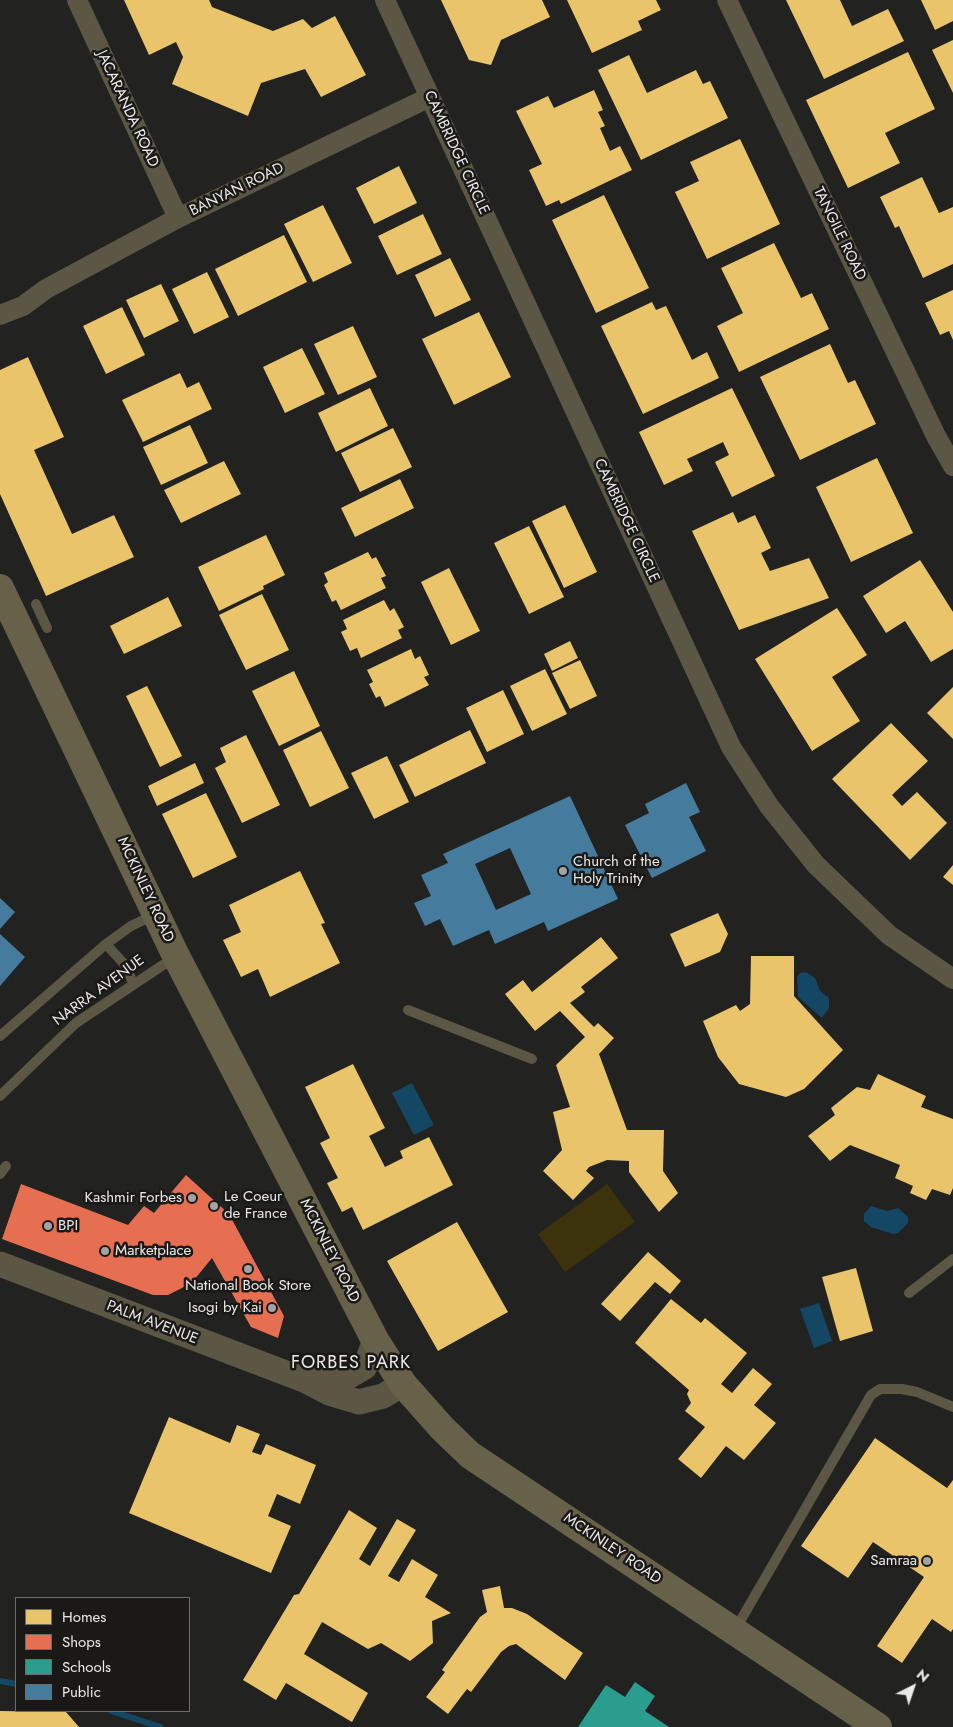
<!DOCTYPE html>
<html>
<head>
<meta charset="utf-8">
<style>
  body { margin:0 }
  #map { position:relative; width:953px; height:1727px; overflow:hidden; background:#222221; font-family:Jost,sans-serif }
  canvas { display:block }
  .legend { position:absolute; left:15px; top:1597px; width:175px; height:115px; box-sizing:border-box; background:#1a1917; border:1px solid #6d6c6a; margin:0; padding:6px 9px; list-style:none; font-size:15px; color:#e9e9e7 }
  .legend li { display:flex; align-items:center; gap:10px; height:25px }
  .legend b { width:25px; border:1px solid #6d6c6a }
  .north { position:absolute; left:888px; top:1662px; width:50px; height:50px; -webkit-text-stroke:4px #1a1917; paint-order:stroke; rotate:41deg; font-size:14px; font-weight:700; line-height:20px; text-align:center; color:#e9e9e7 }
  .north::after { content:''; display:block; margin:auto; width:18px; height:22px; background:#e9e9e7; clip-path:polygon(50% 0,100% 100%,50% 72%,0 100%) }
</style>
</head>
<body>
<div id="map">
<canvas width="953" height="1727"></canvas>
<ul class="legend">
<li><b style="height:14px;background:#e9c46a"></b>Homes</li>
<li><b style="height:14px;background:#e76f51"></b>Shops</li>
<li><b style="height:14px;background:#2a9d8f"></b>Schools</li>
<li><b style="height:14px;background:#457b9d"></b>Public</li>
</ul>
<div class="north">N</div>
</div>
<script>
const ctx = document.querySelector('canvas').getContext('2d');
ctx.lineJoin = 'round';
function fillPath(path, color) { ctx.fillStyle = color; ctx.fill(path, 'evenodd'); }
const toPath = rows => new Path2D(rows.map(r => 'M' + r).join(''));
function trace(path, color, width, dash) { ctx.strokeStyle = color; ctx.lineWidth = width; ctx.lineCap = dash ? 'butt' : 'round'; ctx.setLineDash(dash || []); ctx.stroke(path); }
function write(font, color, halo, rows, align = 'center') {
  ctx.font = font + ' Jost,sans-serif'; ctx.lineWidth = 5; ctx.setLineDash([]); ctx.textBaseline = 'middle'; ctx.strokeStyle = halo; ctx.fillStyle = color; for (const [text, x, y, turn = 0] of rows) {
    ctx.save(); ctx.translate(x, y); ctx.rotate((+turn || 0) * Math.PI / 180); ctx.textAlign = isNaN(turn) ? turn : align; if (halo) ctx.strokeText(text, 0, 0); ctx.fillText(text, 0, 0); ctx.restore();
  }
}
fillPath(toPath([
  [607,1184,635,1222,565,1272,538,1234]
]), '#3c330c');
fillPath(toPath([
  [806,972,815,978,820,991,829,998,829,1008,822,1018,798,997,797,977,800,973],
  [412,1083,434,1125,414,1135,392,1093],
  [871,1206,887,1211,898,1208,908,1217,908,1223,898,1233,893,1234,871,1227,864,1221,864,1214],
  [819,1303,832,1341,814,1348,800,1309]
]), '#144763');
fillPath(toPath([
  [124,0,209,0,212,7,273,31,303,19,312,28,335,16,366,75,321,97,305,69,261,83,248,116,172,84,183,57,176,42,149,55],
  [441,0,542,0,550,17,501,40,491,65,469,60],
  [567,0,656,0,661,10,638,21,642,30,592,53],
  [786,0,840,0,852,26,888,9,904,41,824,79],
  [921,0,953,0,953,21,935,30],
  [953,40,953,93,932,50],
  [908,52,935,109,885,133,900,163,848,188,806,100],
  [629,55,647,93,696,70,703,84,710,81,728,118,641,160,598,70],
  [594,90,603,110,598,112,605,126,600,128,610,151,620,146,632,170,561,204,559,200,546,206,529,170,542,164,516,111,548,96,554,108],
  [740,139,780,224,707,259,675,192,699,181,690,162],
  [399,166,417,203,374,224,356,188],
  [922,177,939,213,953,207,953,264,923,278,899,226,895,228,880,197],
  [604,195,649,288,596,313,552,220],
  [323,205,352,263,313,282,284,224],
  [423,214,442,254,397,275,378,236],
  [284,235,307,282,238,316,215,269],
  [774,243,801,298,812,293,829,329,739,372,717,326,743,313,721,268],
  [450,258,471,300,435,317,415,275],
  [207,272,229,317,194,334,172,289],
  [161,284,179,321,144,338,126,300],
  [953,290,953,340,949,331,940,335,925,303],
  [652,302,656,310,666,306,692,360,707,352,719,378,643,414,601,326],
  [122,307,145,355,106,374,83,326],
  [479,312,511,377,454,405,422,339],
  [353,326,377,377,338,395,314,344],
  [830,344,848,383,855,380,876,424,800,460,760,377],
  [302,348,325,394,285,413,263,367],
  [28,357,64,437,34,450,72,534,114,515,134,557,46,596,0,494,0,370],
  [180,373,187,388,199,382,212,409,143,442,122,400],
  [370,388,388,426,336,452,318,413],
  [732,388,775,476,732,497,715,462,729,455,723,442,687,459,693,471,664,485,639,432],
  [190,425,208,463,161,485,143,447],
  [393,428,412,467,360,492,341,453],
  [877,458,913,533,851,562,816,487],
  [224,461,241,494,181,523,164,490],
  [400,479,414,508,355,537,341,508],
  [565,505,597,572,564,588,532,521],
  [733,512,738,523,755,515,771,548,761,553,770,571,809,558,829,598,739,630,692,531],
  [529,526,564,597,529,614,494,543],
  [266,535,285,575,263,586,264,589,219,611,198,567],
  [368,552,372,559,376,557,386,576,381,578,386,588,341,610,336,600,332,602,324,585,328,582,324,573],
  [920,560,953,612,953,649,931,662,905,621,886,633,863,596],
  [449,568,480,631,451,645,421,582],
  [262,594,289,650,246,670,219,615],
  [168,597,182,626,124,654,110,626],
  [384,600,390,611,394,608,404,627,398,630,402,638,361,658,357,648,350,651,341,632,347,629,343,620],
  [837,608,867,655,832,677,860,721,812,751,755,659],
  [570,641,578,658,552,671,544,654],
  [411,649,415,659,420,656,429,675,424,677,429,685,385,707,380,696,376,698,369,684,373,682,367,670],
  [580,660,597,696,570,709,552,673],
  [545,669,567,714,532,731,510,686],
  [294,671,320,726,279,746,252,691],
  [147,686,182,756,160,767,126,696],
  [953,687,953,739,927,713],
  [503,690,524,734,487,752,466,708],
  [891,723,928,761,892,795,902,806,917,792,947,823,910,860,832,779],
  [470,730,486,763,415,797,399,765],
  [321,731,349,788,310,807,283,750],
  [246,735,280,805,242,823,215,768,226,762,220,748],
  [387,756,409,802,374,819,351,773],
  [195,763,204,783,157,806,148,786],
  [206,793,237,857,193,878,162,814],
  [953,865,953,885,943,877],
  [300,871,325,923,321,924,340,963,270,997,258,969,241,977,223,940,241,932,229,905],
  [718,913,728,934,720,952,685,967,670,934],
  [601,937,618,958,581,987,585,992,570,1003,594,1027,598,1023,614,1038,599,1054,627,1130,664,1130,663,1171,678,1193,659,1212,629,1172,629,1161,607,1160,589,1167,586,1171,594,1178,573,1200,543,1171,562,1150,553,1112,570,1107,556,1065,585,1037,560,1011,535,1031,505,994,523,980,532,992],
  [751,956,794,956,794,996,843,1050,804,1089,786,1097,739,1084,718,1057,703,1021,736,1005,740,1011,750,1004],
  [353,1064,385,1128,369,1136,385,1167,403,1158,400,1151,429,1137,453,1185,363,1230,352,1207,342,1212,327,1183,338,1178,320,1143,330,1138,305,1087],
  [878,1074,926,1096,921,1107,953,1119,953,1188,950,1195,932,1189,926,1200,910,1193,913,1186,895,1178,900,1165,850,1145,830,1161,808,1136,835,1115,831,1108,857,1087,870,1090],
  [457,1222,508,1312,438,1351,387,1261],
  [648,1252,681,1281,670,1294,655,1282,620,1321,601,1304],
  [856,1268,873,1331,840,1341,822,1277],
  [671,1299,701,1323,705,1318,747,1353,721,1384,732,1393,753,1368,772,1384,754,1405,776,1423,744,1460,726,1446,701,1478,678,1459,705,1427,685,1411,691,1403,687,1394,689,1390,635,1343],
  [169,1417,230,1443,237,1425,260,1434,252,1452,261,1455,266,1444,316,1465,300,1504,277,1494,268,1516,291,1526,271,1573,129,1513],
  [875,1438,947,1488,953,1480,953,1629,951,1632,932,1619,902,1663,877,1646,924,1577,873,1542,848,1578,801,1546],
  [349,1510,377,1528,359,1559,370,1566,397,1519,416,1530,388,1576,399,1582,412,1559,438,1575,425,1597,451,1613,432,1621,433,1643,410,1661,381,1643,368,1649,322,1622,304,1654,368,1693,352,1722,286,1683,276,1700,243,1680,294,1595,299,1594],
  [500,1586,504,1608,512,1608,527,1614,583,1653,565,1680,516,1644,509,1646,501,1652,471,1692,467,1689,448,1714,426,1697,445,1672,442,1670,480,1617,487,1612,482,1590],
  [0,1711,66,1712,79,1727,0,1727]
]), '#e9c46a');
fillPath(toPath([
  [186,1175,229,1214,284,1316,278,1338,251,1327,212,1258,194,1280,182,1288,168,1295,153,1295,2,1239,21,1184,128,1225,144,1206,154,1213]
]), '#e76f51');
fillPath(toPath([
  [635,1682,655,1696,645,1711,669,1727,578,1727,606,1685,625,1697]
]), '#2a9d8f');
fillPath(toPath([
  [686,783,700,812,689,817,706,851,652,878,625,825,649,813,645,804],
  [570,796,618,899,548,931,544,922,495,944,489,930,453,946,440,919,425,926,414,903,431,896,421,875,448,863,443,854],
  [510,848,531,894,496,910,475,864],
  [0,898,15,912,0,929],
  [0,934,25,957,0,986]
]), '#457b9d');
trace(toPath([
  [0,1681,16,1684],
  [111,1711,161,1727]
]), '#144763', 6);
trace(toPath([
  [36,604,47,628],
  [106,944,131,926,156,914],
  [408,1010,532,1059],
  [0,1036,106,944,125,965,133,983],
  [0,1096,76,1023,175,957],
  [0,1174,6,1166],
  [909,1293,953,1259],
  [735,1630,871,1395,880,1389,902,1389,917,1392,953,1407]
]), '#5b5744', 10);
trace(toPath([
  [77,0,178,218],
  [385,0,731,747,769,806,816,865,889,935,953,979],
  [727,0,936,436,953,466],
  [0,315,23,306,46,289,178,218,430,97]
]), '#5b5744', 20);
trace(toPath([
  [0,1264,304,1380,329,1393,359,1402,383,1396,403,1384],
  [307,1380,348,1377,365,1367,375,1340]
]), '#5b5744', 25);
trace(toPath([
  [0,588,176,956,375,1340,403,1384,442,1428,470,1455,878,1727]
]), '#676149', 28);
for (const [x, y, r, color] of [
  [563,871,5,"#a3a3a2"],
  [192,1198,5,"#a3a3a2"],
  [214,1206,5,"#a3a3a2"],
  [48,1226,5,"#a3a3a2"],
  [105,1251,5,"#a3a3a2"],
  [248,1269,5,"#a3a3a2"],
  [272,1308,5,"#a3a3a2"],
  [927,1561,5,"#a3a3a2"]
]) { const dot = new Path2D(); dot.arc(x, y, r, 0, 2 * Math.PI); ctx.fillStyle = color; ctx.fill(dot); trace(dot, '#1a1917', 2); }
write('15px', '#e9e9e7', '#1a1917', [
  ["JACARANDA ROAD",127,109,65],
  ["CAMBRIDGE CIRCLE",456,153,65],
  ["BANYAN ROAD",237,190,-26],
  ["TANGILE ROAD",839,234,64],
  ["CAMBRIDGE CIRCLE",626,521,65],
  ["MCKINLEY ROAD",145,890,65],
  ["NARRA AVENUE",99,991,-36],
  ["MCKINLEY ROAD",329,1251,63],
  ["PALM AVENUE",152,1323,21],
  ["MCKINLEY ROAD",612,1549,34]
]);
write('15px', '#e9e9e7', '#1a1917', [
  ["Church of the",573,862],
  ["Holy Trinity",573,879],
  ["Le Coeur",224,1197],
  ["de France",224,1214],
  ["Kashmir Forbes",182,1198,"right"],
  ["BPI",58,1226],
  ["Marketplace",115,1251],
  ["National Book Store",248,1286,"center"],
  ["Isogi by Kai",262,1308,"right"],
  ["Samraa",917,1561,"right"]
], 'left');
ctx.letterSpacing = '1px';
write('18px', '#e9e9e7', '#1a1917', [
  ["FORBES PARK",351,1364]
]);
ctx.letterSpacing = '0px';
</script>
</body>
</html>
